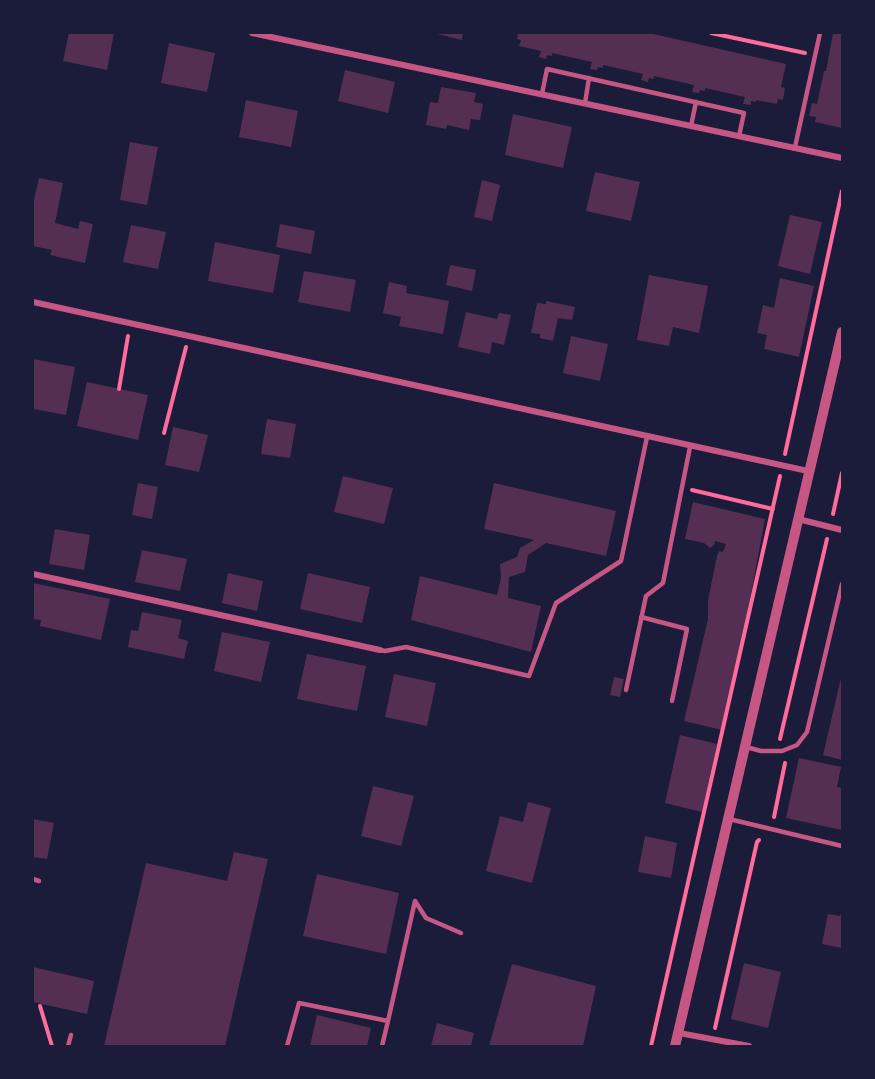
<!DOCTYPE html>
<html>
<head>
<meta charset="utf-8">
<style>
  body { margin:0 }
  #map { position:relative; width:875px; height:1079px; overflow:hidden; background:#1b1b3a; font-family:"Nunito Sans",sans-serif }
  canvas { display:block }
  .frame { position:absolute; inset:0; border:34px solid #1b1b3a; pointer-events:none }
</style>
</head>
<body>
<div id="map">
<canvas width="875" height="1079"></canvas>
<div class="frame"></div>
</div>
<script>
const ctx = document.querySelector('canvas').getContext('2d');
ctx.lineJoin = 'round';
function fillPath(path, color) { ctx.fillStyle = color; ctx.fill(path, 'evenodd'); }
const toPath = rows => new Path2D(rows.map(r => 'M' + r).join(''));
function trace(path, color, width, dash) { ctx.strokeStyle = color; ctx.lineWidth = width; ctx.lineCap = dash ? 'butt' : 'round'; ctx.setLineDash(dash || []); ctx.stroke(path); }
fillPath(toPath([
  [69,33,114,33,107,70,63,61],
  [433,33,463,33,462,40],
  [518,33,649,33,786,64,781,87,785,88,783,100,778,99,777,104,756,100,756,102,751,101,751,105,743,104,745,97,705,88,705,91,700,90,699,93,692,92,694,85,654,76,654,79,649,78,648,82,641,80,643,74,603,65,603,68,598,67,597,70,590,69,592,62,552,53,552,56,547,55,546,59,539,57,541,51,519,46,521,40,517,39],
  [833,33,842,33,842,128,815,122,816,117,809,116,812,103,817,104,824,71,826,71],
  [169,43,215,53,207,92,161,83],
  [345,70,395,82,388,113,338,101],
  [441,87,476,93,474,102,483,104,480,120,471,119,469,130,447,125,446,129,426,125,430,102,438,103],
  [246,100,298,111,291,147,239,137],
  [513,114,572,127,563,168,505,155],
  [130,142,158,147,147,205,120,200],
  [595,172,640,182,631,221,586,211],
  [39,178,63,183,55,223,78,229,80,221,93,224,85,263,50,255,52,250,33,246,33,204],
  [482,180,500,185,492,221,474,217],
  [790,215,822,222,810,274,778,266],
  [280,224,315,231,311,254,276,247],
  [131,225,166,232,158,269,123,262],
  [215,242,280,255,273,293,208,281],
  [450,265,476,270,472,291,446,285],
  [304,271,356,280,350,312,298,302],
  [649,275,708,286,699,333,673,327,669,346,637,340],
  [780,278,814,286,799,357,764,349,767,335,757,333,763,305,774,308],
  [389,282,407,286,406,293,449,301,443,334,399,326,401,317,383,313],
  [546,301,575,307,572,320,558,318,553,341,540,338,540,334,531,333,537,303,546,304],
  [466,312,497,319,499,313,511,315,504,345,492,342,490,354,458,347],
  [571,336,608,344,600,381,563,373],
  [33,359,75,367,66,415,33,409],
  [87,382,148,395,138,440,77,426],
  [267,419,296,424,290,458,261,454],
  [173,427,208,435,199,472,165,465],
  [343,476,393,488,384,524,334,512],
  [138,483,158,487,152,519,132,515],
  [494,483,616,511,606,556,546,543,528,555,525,572,509,577,508,598,541,606,531,652,411,620,420,576,497,595,501,578,500,564,517,557,520,548,534,540,484,529],
  [693,502,765,519,745,626,722,730,684,721,708,619,708,600,717,556,719,551,723,552,726,544,715,541,714,545,710,548,704,543,685,539],
  [55,529,90,535,84,570,49,564],
  [142,550,187,559,180,591,135,582],
  [228,573,263,581,257,611,222,603],
  [308,573,370,587,362,623,300,609],
  [33,583,110,599,101,640,40,626,41,620,33,619],
  [142,612,182,620,178,638,188,641,184,659,128,647,131,630,138,631],
  [222,632,270,642,261,682,214,671],
  [307,654,366,666,357,711,297,699],
  [394,674,436,683,427,726,385,717],
  [614,677,624,679,620,697,610,695],
  [841,678,842,678,842,760,823,755],
  [680,735,717,744,702,812,665,803],
  [799,758,841,767,837,787,842,788,842,830,786,818],
  [373,786,414,796,401,846,361,836],
  [528,802,551,808,532,883,486,871,500,816,523,822],
  [33,819,54,823,47,859,33,857],
  [645,836,677,843,671,878,638,872],
  [234,852,268,859,225,1046,104,1046,146,863,227,881],
  [317,874,399,893,386,954,303,936],
  [842,912,842,948,822,944,828,914,840,916],
  [744,963,781,972,768,1028,731,1019],
  [512,964,596,986,583,1046,489,1046],
  [33,967,94,981,87,1014,33,1002],
  [317,1015,371,1028,367,1046,310,1046],
  [437,1023,474,1033,471,1046,431,1046]
]), '#542f53');
trace(toPath([
  [711,33,805,53],
  [119,389,128,336],
  [164,433,186,347],
  [785,454,842,191],
  [692,490,773,509],
  [833,514,842,473],
  [780,739,827,539],
  [774,817,785,763],
  [40,1006,52,1046],
  [715,1028,757,842,759,840],
  [651,1046,780,476]
]), '#ff6b9d', 4);
trace(toPath([
  [542,94,547,69,744,113,739,136],
  [585,103,589,78],
  [691,126,696,102],
  [795,147,820,33],
  [641,617,687,629,672,701],
  [380,650,385,651,406,647,529,676,556,603,621,561,647,437],
  [626,690,646,596,663,583,690,447],
  [746,747,761,751,782,751,797,745,807,732,842,584],
  [729,819,842,846],
  [33,879,39,881],
  [388,1021,415,901,426,918,461,933],
  [68,1046,71,1035],
  [287,1046,299,1003,388,1021,382,1046]
]), '#c65784', 4.5);
trace(toPath([
  [252,33,842,158],
  [33,302,808,471],
  [798,519,842,530],
  [33,574,380,650],
  [679,1033,749,1046]
]), '#c65784', 6);
trace(toPath([
  [675,1046,842,332]
]), '#c65784', 10);
</script>
</body>
</html>
